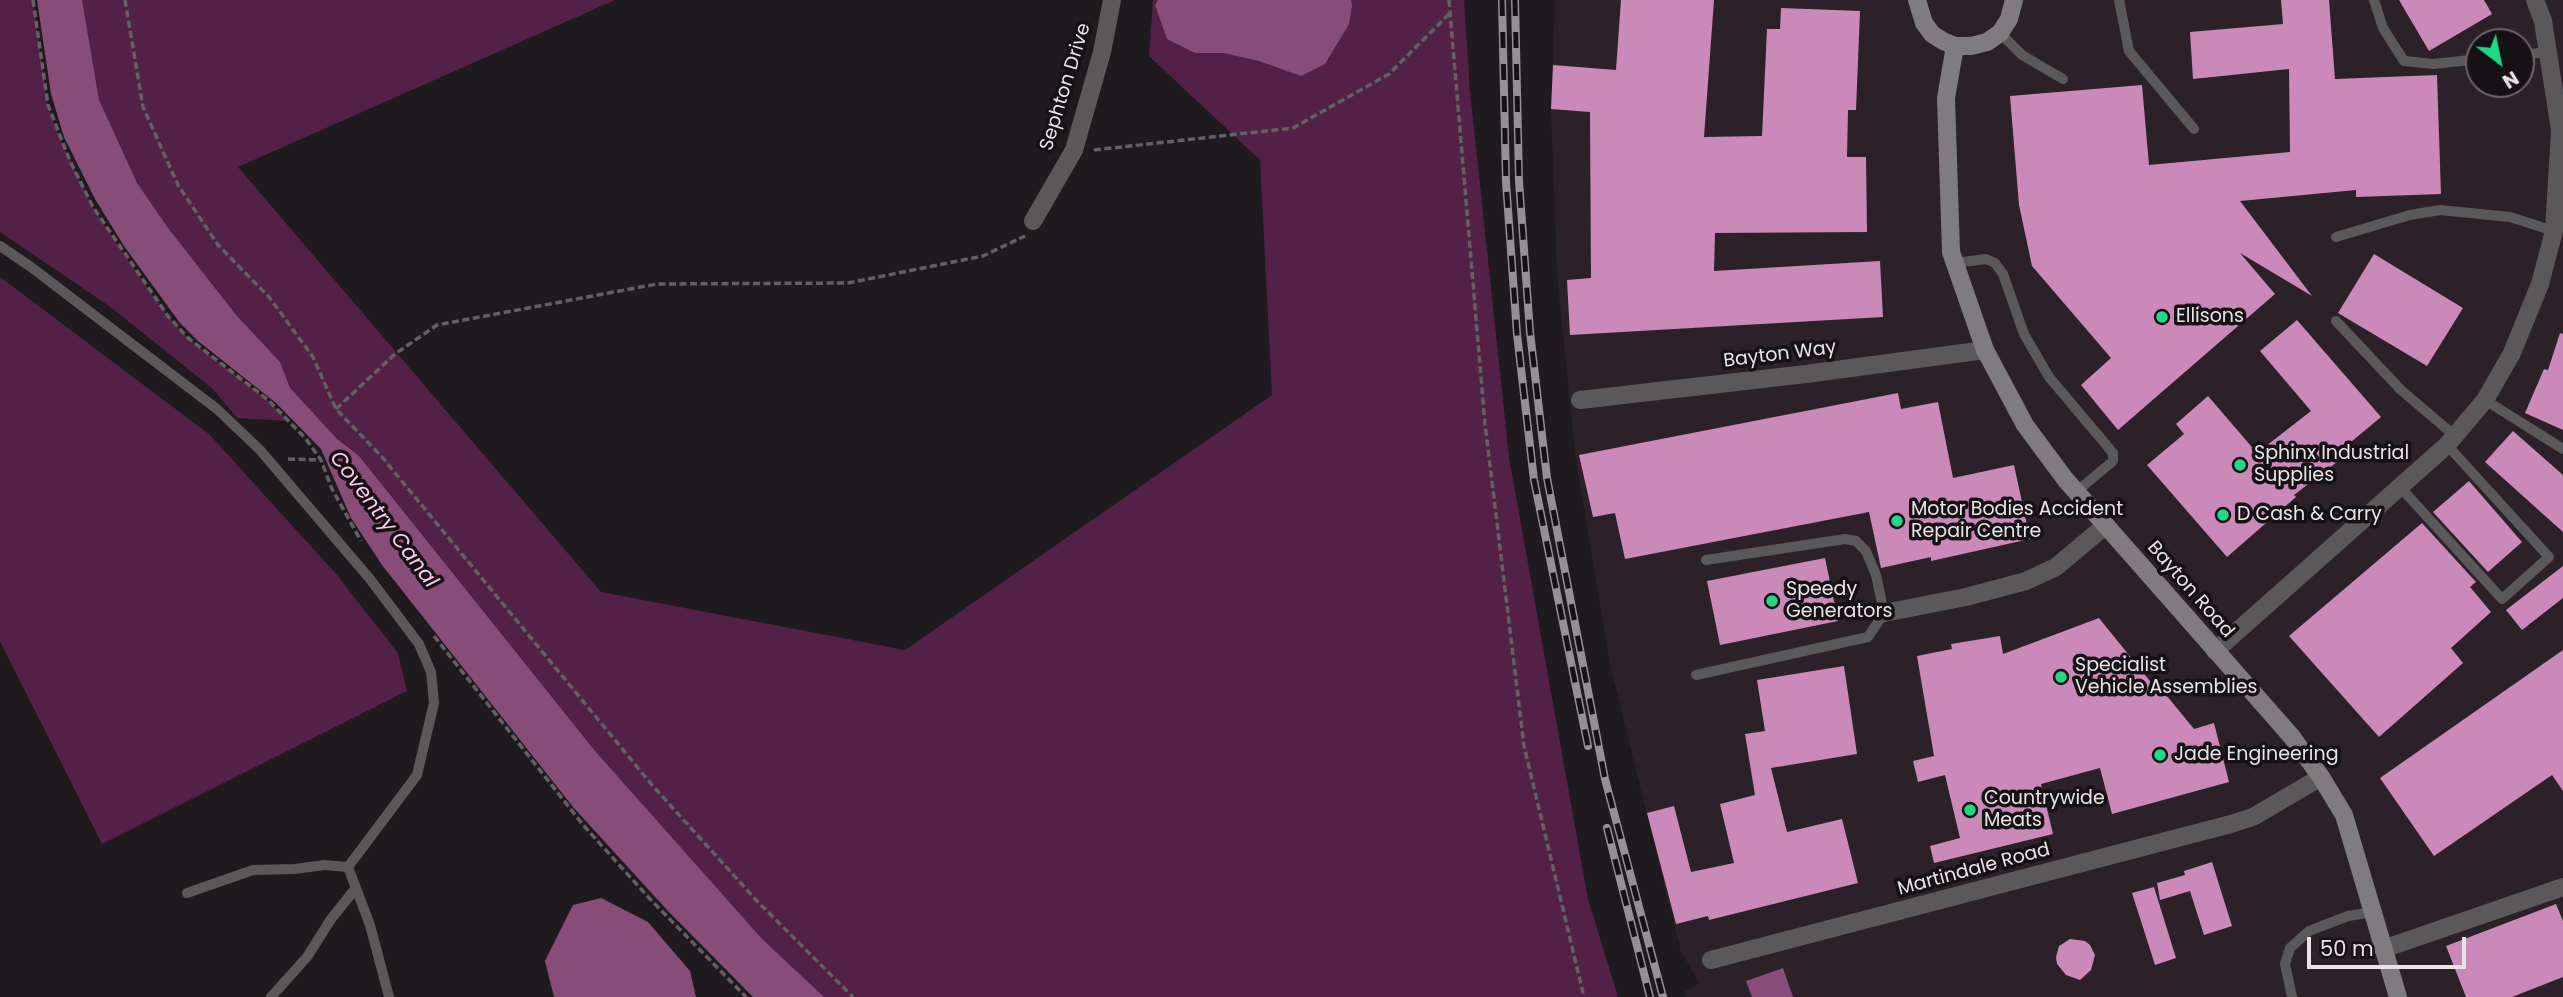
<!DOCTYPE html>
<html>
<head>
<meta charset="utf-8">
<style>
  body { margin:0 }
  #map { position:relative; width:2563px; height:997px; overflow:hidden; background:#1f1a1e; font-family:Poppins,sans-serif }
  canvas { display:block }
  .north { position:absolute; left:2465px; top:28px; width:70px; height:70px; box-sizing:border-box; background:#161114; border:2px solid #6a6568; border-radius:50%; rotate:148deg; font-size:19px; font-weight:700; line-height:28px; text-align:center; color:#e8e4e7 }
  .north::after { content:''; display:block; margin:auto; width:24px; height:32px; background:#21d887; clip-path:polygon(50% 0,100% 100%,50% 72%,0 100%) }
  .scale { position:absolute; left:2307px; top:937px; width:159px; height:32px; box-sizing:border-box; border:4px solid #e8e4e7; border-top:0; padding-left:9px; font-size:21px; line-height:24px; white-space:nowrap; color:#e8e4e7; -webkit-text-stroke:5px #161114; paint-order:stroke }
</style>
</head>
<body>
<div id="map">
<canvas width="2563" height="997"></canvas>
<div class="north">N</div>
<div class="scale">50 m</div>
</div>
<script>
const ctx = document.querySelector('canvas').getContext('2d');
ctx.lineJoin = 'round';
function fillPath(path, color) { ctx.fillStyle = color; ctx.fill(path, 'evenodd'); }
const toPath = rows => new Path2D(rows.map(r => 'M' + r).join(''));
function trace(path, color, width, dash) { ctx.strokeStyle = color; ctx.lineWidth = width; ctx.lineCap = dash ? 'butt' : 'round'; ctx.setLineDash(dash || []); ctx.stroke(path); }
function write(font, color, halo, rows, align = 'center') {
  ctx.font = font + ' Poppins,sans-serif'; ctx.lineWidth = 7; ctx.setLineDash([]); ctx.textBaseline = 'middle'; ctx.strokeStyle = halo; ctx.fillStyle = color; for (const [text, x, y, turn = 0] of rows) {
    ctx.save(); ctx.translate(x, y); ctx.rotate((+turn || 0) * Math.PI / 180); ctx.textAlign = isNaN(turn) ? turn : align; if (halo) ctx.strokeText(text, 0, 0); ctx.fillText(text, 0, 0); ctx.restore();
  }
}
fillPath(toPath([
  [1555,0,2563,0,2563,997,1686,997,1684,992,1700,983,1681,952,1611,669,1575,453,1557,275,1551,109],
  [2479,42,2521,42,2521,84,2479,84]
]), '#2c2129');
fillPath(toPath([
  [0,0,33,0,48,105,58,134,93,207,129,262,168,316,187,337,268,400,288,421,237,418,213,389,109,306,0,232],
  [59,0,615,0,238,167,601,592,905,650,1272,395,1260,160,1149,56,1153,0,1464,0,1470,91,1509,457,1588,899,1618,997,789,997,325,443,145,241],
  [0,277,209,434,337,575,398,653,407,691,102,844,0,641]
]), '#532048');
fillPath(toPath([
  [37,0,82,0,99,100,137,183,168,228,236,315,280,362,290,388,337,439,359,456,595,751,762,939,824,997,753,997,667,910,573,807,382,565,351,518,321,449,276,403,198,341,180,323,124,246,95,199,64,137,51,94],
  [1158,0,1351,0,1352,6,1349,24,1325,64,1301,76,1259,61,1224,53,1195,53,1167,39,1155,5],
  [601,898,648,922,690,971,696,997,554,997,545,961,573,905],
  [1783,968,1793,997,1752,997,1746,981]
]), '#884c79');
fillPath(toPath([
  [1621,0,1714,0,1704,137,1762,136,1767,29,1780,29,1781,8,1860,11,1856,110,1848,110,1847,157,1866,157,1867,232,1715,233,1714,271,1880,261,1883,317,1570,335,1567,280,1591,278,1590,112,1551,109,1553,65,1616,70],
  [2281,0,2329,0,2335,79,2437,75,2441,194,2356,197,2356,190,2240,201,2312,296,2240,253,2275,294,2118,430,2081,385,2111,358,2032,266,2019,205,2010,96,2142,85,2149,165,2290,152,2289,69,2193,79,2190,32,2283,24],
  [2399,0,2484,0,2492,14,2429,51],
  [2374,254,2463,308,2427,366,2338,313],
  [2297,320,2381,417,2333,457,2337,462,2294,495,2296,497,2227,557,2147,465,2184,434,2176,424,2208,396,2257,453,2311,411,2260,351],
  [2560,333,2563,334,2563,430,2525,413,2544,369,2548,370],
  [1898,393,1901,409,1938,402,1953,478,2014,465,2030,539,1931,561,1931,557,1881,568,1869,512,1625,559,1615,513,1593,517,1579,455],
  [2513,431,2563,475,2563,532,2485,462],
  [2469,481,2522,542,2488,572,2433,512],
  [2422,523,2476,582,2470,587,2491,612,2451,648,2463,663,2379,737,2289,636],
  [1825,558,1838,621,1720,645,1707,581],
  [2563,566,2563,598,2522,630,2506,610],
  [2099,618,2158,691,2162,690,2194,729,2214,723,2229,782,2112,814,2100,768,2041,784,2053,834,1934,863,1930,846,1960,838,1945,775,1918,782,1913,761,1934,756,1917,656,1952,649,1951,644,2000,636,2003,654],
  [2563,650,2563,791,2552,775,2434,856,2380,778],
  [1844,666,1857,754,1771,768,1787,832,1842,819,1858,883,1709,920,1708,916,1676,924,1647,813,1674,806,1691,872,1734,863,1720,804,1755,795,1745,734,1765,731,1757,680],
  [2212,862,2232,926,2204,935,2190,891,2160,900,2157,883,2185,875,2184,871],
  [2154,887,2176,958,2155,965,2132,893],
  [2556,904,2563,921,2563,977,2512,997,2466,997,2446,946],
  [2070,939,2085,941,2090,945,2095,955,2091,970,2080,980,2066,975,2057,964,2056,957,2059,946]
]), '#ca89b9');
trace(toPath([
  [33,0,48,105,70,161,93,207,168,316,187,337,268,400,306,439,321,460,332,489,361,541],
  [125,0,143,107,178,185,218,245,269,297,313,357,336,409,382,457,652,785,757,901,853,997],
  [1449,0,1485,424,1524,746,1584,997],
  [1094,150,1293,128,1389,74,1450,13],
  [336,409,395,354,437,325,657,284,848,283,983,256,1025,236],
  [288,459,321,460],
  [434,636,584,826,650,899,746,997]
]), '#645f63', 3.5, [7, 3.5]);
trace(toPath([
  [2119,0,2129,51,2194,129],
  [2374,0,2383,28,2404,61,2434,64,2479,59],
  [2000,33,2022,55,2063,79],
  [2521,55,2548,52],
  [2336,237,2410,215,2440,210,2510,217,2554,231],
  [0,246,31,267,217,409,260,450,370,579,419,644,431,672,434,703,417,775,348,867,370,925,389,997],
  [1955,263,1986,259,1995,263,2003,274,2024,334,2049,377,2113,453,2113,461,2076,492],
  [2336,321,2401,390,2455,436],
  [2485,400,2563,449],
  [2400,487,2502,599,2549,557,2447,445],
  [1696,675,1868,637,1884,613,1876,575,1866,551,1856,541,1845,539,1706,560],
  [187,893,253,870,295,869,324,865,348,867],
  [271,997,307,957,331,919,356,888],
  [2292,997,2285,964,2290,948,2309,931,2348,916,2372,912]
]), '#5b585a', 10);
trace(toPath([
  [1033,221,1074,150,1102,52,1112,0],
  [1580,400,1806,374,1985,350],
  [1884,613,1966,597,2026,581,2056,567,2106,525],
  [2215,651,2447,445,2485,400,2512,353,2540,284,2554,231,2560,130,2543,21,2535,0],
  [2383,949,2563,887],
  [1711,960,2231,824,2253,817,2321,777]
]), '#5b585a', 18);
trace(toPath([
  [1917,0,1924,23,1932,34,1943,41,1955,46,1971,46,1987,42,2000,33,2009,19,2014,0],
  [1955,46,1946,98,1951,252,1985,350,2025,425,2065,479,2292,737,2321,777,2344,815,2398,997]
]), '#807b7e', 18);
const rail = toPath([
  [1502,0,1506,182,1517,334,1534,480,1588,746],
  [1515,0,1519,181,1530,332,1547,478,1605,779,1663,997],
  [1607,828,1650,997]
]);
trace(rail, '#959094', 8);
trace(rail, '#161114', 5, [16]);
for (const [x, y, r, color] of [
  [2162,317,7,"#21d887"],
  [2240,465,7,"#21d887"],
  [2223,515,7,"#21d887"],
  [1897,521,7,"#21d887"],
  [1772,601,7,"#21d887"],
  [2061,677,7,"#21d887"],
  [2160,755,7,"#21d887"],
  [1970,810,7,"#21d887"]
]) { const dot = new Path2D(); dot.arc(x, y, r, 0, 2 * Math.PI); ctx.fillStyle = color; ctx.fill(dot); trace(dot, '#161114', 2.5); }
write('19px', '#e8e4e7', '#161114', [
  ["Sephton Drive",1066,87,-73],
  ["Bayton Way",1780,355,-7],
  ["Bayton Road",2190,590,49],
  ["Martindale Road",1974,870,-15]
]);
write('19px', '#e8e4e7', '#161114', [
  ["Ellisons",2176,317],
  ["Sphinx Industrial",2254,454],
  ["Supplies",2254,476],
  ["Motor Bodies Accident",1911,510],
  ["Repair Centre",1911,532],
  ["D Cash & Carry",2237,515],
  ["Speedy",1786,590],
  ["Generators",1786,612],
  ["Specialist",2075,666],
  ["Vehicle Assemblies",2075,688],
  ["Jade Engineering",2174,755],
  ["Countrywide",1984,799],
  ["Meats",1984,821]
], 'left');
write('italic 21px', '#fdc7ee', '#161114', [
  ["Coventry Canal",383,520,53]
]);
</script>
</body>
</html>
